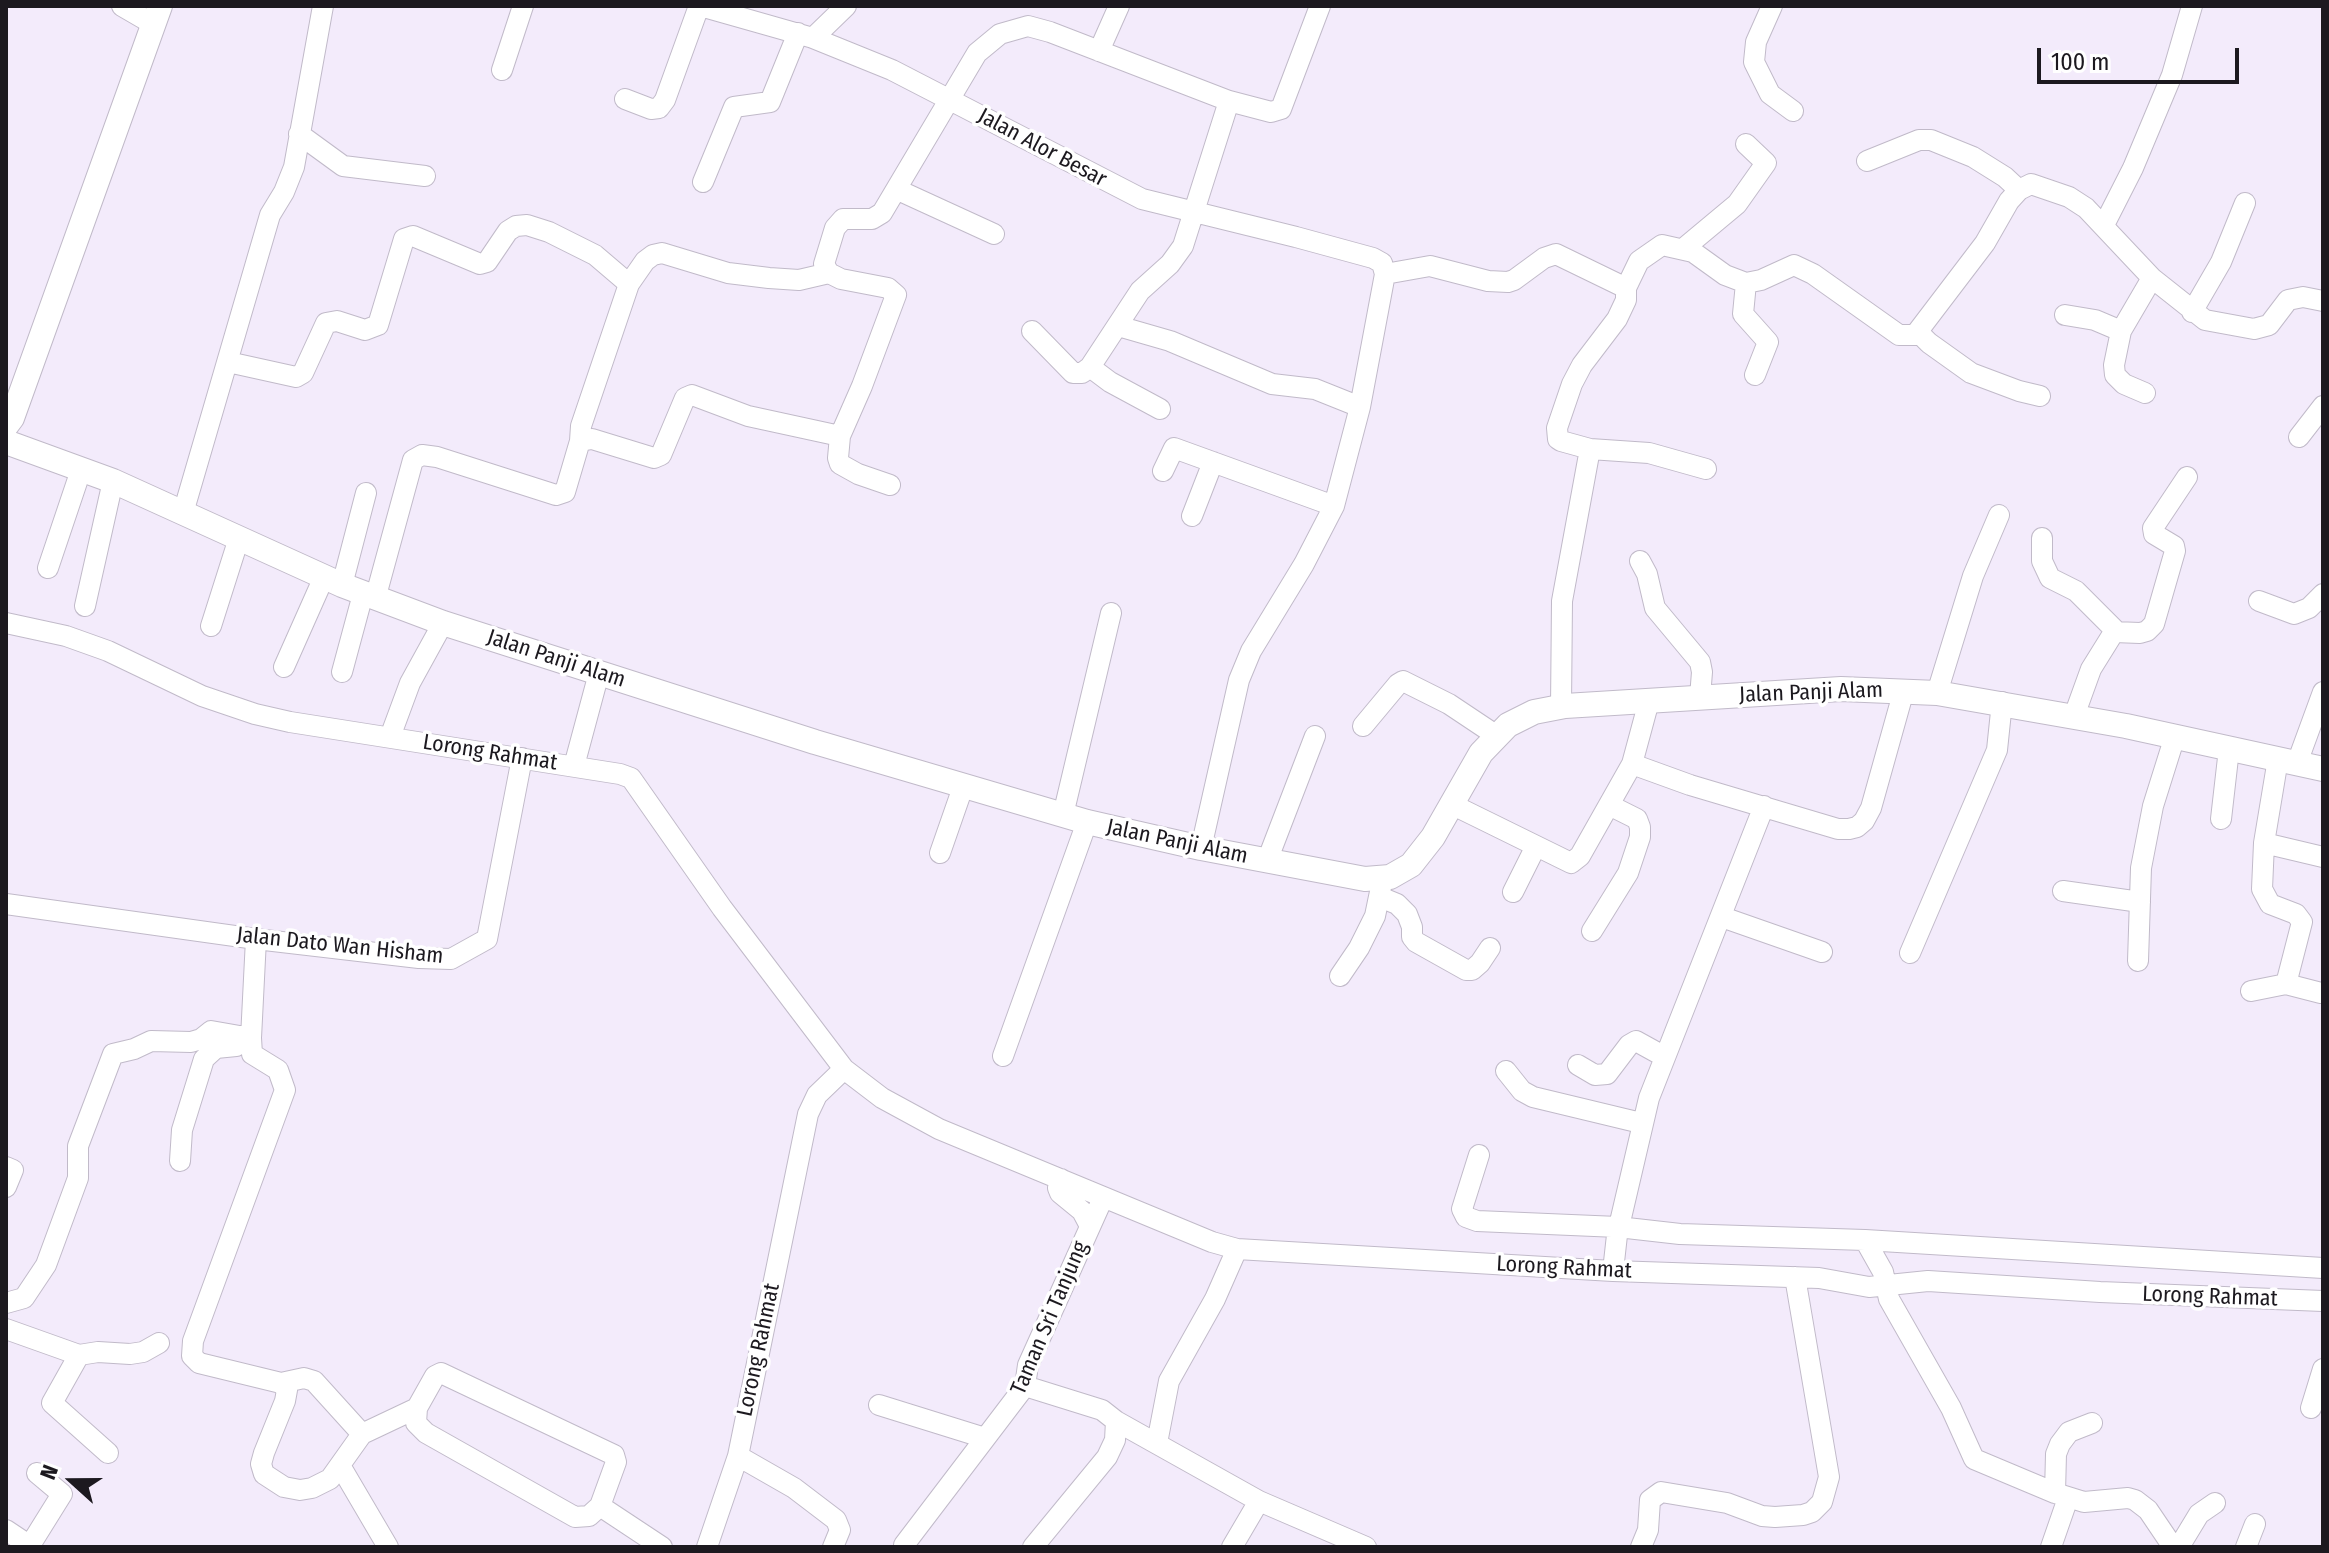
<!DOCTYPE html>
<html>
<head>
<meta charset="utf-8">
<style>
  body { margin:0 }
  #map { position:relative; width:2329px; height:1553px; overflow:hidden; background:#f3ebfb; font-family:"Fira Sans Condensed",sans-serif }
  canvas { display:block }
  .frame { position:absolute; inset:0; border:8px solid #1c191f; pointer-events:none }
  .north { position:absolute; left:32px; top:1441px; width:80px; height:80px; -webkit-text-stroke:6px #fff; paint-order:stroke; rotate:291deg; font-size:22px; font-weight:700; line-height:32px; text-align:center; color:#1c191f }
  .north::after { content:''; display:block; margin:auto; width:28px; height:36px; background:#1c191f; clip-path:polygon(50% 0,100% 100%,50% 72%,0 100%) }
  .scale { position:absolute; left:2037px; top:48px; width:202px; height:36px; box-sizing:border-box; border:4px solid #1c191f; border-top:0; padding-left:10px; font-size:24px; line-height:28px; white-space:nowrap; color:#1c191f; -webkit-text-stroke:6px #fff; paint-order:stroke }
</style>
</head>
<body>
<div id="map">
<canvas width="2329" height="1553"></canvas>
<div class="frame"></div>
<div class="north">N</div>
<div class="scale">100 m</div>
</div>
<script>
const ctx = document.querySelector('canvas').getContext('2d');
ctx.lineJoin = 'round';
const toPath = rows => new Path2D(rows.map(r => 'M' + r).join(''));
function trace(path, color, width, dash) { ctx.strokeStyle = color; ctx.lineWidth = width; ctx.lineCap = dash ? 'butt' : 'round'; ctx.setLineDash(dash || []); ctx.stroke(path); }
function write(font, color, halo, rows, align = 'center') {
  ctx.font = font + ' "Fira Sans Condensed",sans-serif'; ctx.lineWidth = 7; ctx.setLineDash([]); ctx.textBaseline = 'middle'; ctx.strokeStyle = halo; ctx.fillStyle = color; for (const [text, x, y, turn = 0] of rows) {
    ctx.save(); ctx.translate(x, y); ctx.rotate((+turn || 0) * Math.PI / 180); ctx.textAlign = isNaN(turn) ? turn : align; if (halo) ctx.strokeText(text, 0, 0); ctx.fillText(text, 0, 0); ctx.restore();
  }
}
const minor = toPath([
  [122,6,153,24],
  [700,6,813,38,892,70,1142,199,1296,237,1373,258,1382,263,1385,274,1360,407,1334,506,1304,564,1251,651,1239,680,1201,848],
  [1772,6,1756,42,1754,62,1770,94,1793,111],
  [813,38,846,6],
  [1099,51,1119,6],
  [502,70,523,6],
  [625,99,651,109,659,108,665,100,699,6],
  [299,134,343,166,425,176],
  [1867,161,1919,140,1931,140,1973,157,2005,177,2019,190],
  [703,182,734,107,770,102,798,33],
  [898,190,994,234],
  [2104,225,2133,168,2172,75,2192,6],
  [1683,249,1737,204,1766,163,1746,144],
  [1385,274,1430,266,1488,281,1508,282,1514,280,1544,258,1556,254,1626,288,1626,300,1617,319,1582,365,1572,384,1557,428,1558,439,1561,441,1590,449,1562,601,1561,707],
  [1746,283,1743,314,1768,342,1755,375],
  [1626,288,1639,261,1662,245,1693,252,1725,275,1746,283,1761,280,1794,265,1813,274,1899,335,1915,335,1985,243,2009,201,2019,190,2031,184,2069,197,2086,208,2152,278,2205,320,2254,329,2269,325,2288,300,2303,297,2323,301],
  [2192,312,2221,262,2245,203],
  [2065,315,2095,320,2121,331],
  [1118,326,1170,341,1272,384,1315,389,1360,407],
  [1032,331,1073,373,1082,373,1090,367,1140,291,1170,264,1183,246,1229,101],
  [1919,333,1929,343,1971,373,2019,391,2040,396],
  [228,362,296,377,303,373,326,323,337,321,365,330,378,325,404,239,413,236,480,264,487,262,508,231,516,226,527,225,549,232,595,255,629,284],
  [1090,367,1110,382,1160,409],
  [2145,393,2124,384,2115,375,2114,365,2121,331,2152,278],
  [840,436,838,458,840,464,858,474,890,485],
  [2299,437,2323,406],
  [580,441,581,426,629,284,645,261,653,255,662,253,728,273,769,278,799,280,829,273],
  [1590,449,1649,453,1706,469],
  [1163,471,1174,448,1334,506],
  [183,513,270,215,284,192,294,167,323,6],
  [1192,516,1213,462],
  [2042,538,2042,561,2050,578,2076,591,2116,631],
  [1640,561,1647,574,1655,608,1700,662,1702,672,1700,697],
  [48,568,81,470],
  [342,585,366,493],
  [375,599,413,460,422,455,437,457,556,495,565,492,580,441,592,439,654,458,661,455,685,398,692,395,748,416,840,436,862,386,896,295,888,288,841,279,829,273,824,264,835,228,843,219,872,219,882,213,977,53,1000,34,1028,26,1050,32,1229,101,1271,112,1281,109,1320,6],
  [2259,601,2294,614,2309,608,2323,594],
  [85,606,113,481],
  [6,623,66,636,108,651,202,696,255,714,290,722,620,774,631,778,722,908,844,1069,882,1098,939,1129,1212,1242,1237,1249,1613,1271,1819,1278,1869,1287,1928,1281,2100,1292,2323,1301],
  [211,626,239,538],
  [284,667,324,577],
  [342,672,363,594],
  [1937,693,1973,576,1999,515],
  [1649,701,1632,764,1690,785,1838,829,1849,829,1857,827,1864,821,1871,808,1904,690],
  [2074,716,2091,669,2114,632,2140,633,2147,631,2154,624,2175,551,2174,546,2154,534,2153,528,2187,477],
  [1363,726,1398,684,1403,681,1449,704,1497,736],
  [390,737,410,683,443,623],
  [2278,759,2264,843,2262,889,2270,904,2296,914,2302,922,2286,984,2321,993],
  [2297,763,2323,692],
  [574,766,599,673],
  [1451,804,1571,863,1580,856,1632,764],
  [1063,815,1111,613],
  [2221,819,2229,749],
  [2264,843,2323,857],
  [940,853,963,787],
  [1267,861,1315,736],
  [2063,891,2140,902],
  [1513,892,1536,846],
  [1380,897,1397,904,1407,914,1412,927,1412,937,1416,942,1466,970,1472,970,1480,963,1490,948],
  [6,904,256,939,419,958,451,959,487,939,522,758],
  [1722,917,1822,952],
  [1592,931,1628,873,1640,837,1640,827,1637,819,1609,805],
  [1910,953,1997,750,2002,702],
  [2138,961,2141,868,2153,806,2175,736],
  [1340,976,1359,948,1375,916,1381,887],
  [2251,991,2286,984],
  [251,1038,252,1054,278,1070,285,1090,193,1341,192,1356,199,1363,281,1383,287,1390,285,1401,264,1453,261,1464,264,1474,284,1487,300,1490,312,1488,330,1479,362,1434,417,1408,435,1376,441,1373,614,1455,616,1462,600,1506,662,1547],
  [1003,1056,1087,822],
  [1578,1065,1595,1075,1607,1074,1629,1045,1636,1041,1665,1057],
  [1506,1071,1522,1091,1533,1097,1641,1123],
  [1479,1155,1462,1209,1466,1217,1477,1221,1618,1227,1680,1234,1865,1240,2323,1268],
  [180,1161,182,1130,204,1059,216,1048,236,1046,241,1036],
  [6,1167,13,1170,6,1187],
  [1061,1179,1058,1188,1060,1193,1082,1211,1090,1226],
  [1865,1240,1883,1272,1889,1299,1951,1408,1974,1459,2055,1493,2084,1502,2128,1498,2135,1500,2148,1510,2173,1547],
  [1613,1271,1617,1235,1649,1098,1764,806],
  [6,1303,24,1298,46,1265,78,1178,78,1146,113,1054,134,1049,151,1041,191,1042,201,1039,211,1031,251,1038,256,939],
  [6,1329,79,1355,52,1403,108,1453],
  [79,1355,98,1352,130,1354,143,1352,159,1343],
  [281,1383,304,1378,314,1381,362,1434],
  [1025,1386,1102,1410,1116,1421,1259,1501,1232,1547],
  [879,1405,985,1438],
  [417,1408,416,1423,426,1433,575,1517,589,1516,600,1506],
  [2311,1408,2323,1369],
  [1157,1443,1169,1381,1215,1299,1237,1249],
  [738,1456,794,1488,836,1520,840,1530,833,1547],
  [341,1467,388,1547],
  [2055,1493,2056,1454,2060,1444,2069,1432,2092,1423],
  [1259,1501,1366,1547],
  [6,1530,30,1546],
  [29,1547,62,1494,37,1473],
  [707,1547,738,1456,808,1114,817,1095,844,1069],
  [907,1547,904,1545,1025,1386,1028,1365,1103,1198],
  [1033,1547,1107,1457,1115,1440,1116,1421],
  [1641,1547,1648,1530,1650,1500,1661,1492,1727,1503,1762,1516,1775,1517,1803,1515,1812,1512,1822,1502,1829,1477,1795,1277],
  [2051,1547,2068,1498],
  [2179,1547,2199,1514,2215,1503],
  [2246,1547,2255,1524]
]);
const major = toPath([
  [6,426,12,418,160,6],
  [6,442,113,481,342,585,443,623,815,742,1087,822,1201,848,1365,879,1390,877,1411,865,1433,837,1481,753,1508,725,1534,712,1565,706,1841,689,1937,693,2126,726,2323,769]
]);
trace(minor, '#c1bac9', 22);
trace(major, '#c1bac9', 26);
trace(minor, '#fff', 20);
trace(major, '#fff', 24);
write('22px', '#1c191f', '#fff', [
  ["Jalan Alor Besar",1042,148,28],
  ["Jalan Panji Alam",556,659,18],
  ["Jalan Panji Alam",1811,693,-2],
  ["Lorong Rahmat",490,753,9],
  ["Jalan Panji Alam",1177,842,12],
  ["Jalan Dato Wan Hisham",340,946,6],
  ["Lorong Rahmat",1564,1268,3],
  ["Lorong Rahmat",2210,1297,2],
  ["Taman Sri Tanjung",1050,1318,-67],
  ["Lorong Rahmat",759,1350,-78]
]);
</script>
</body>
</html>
